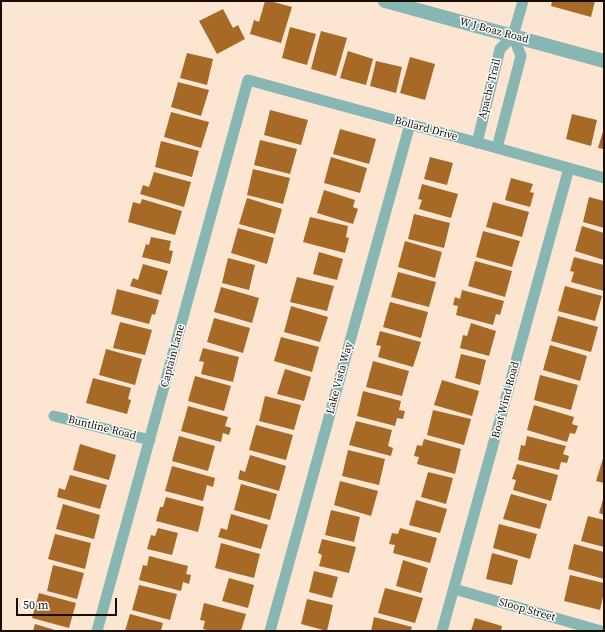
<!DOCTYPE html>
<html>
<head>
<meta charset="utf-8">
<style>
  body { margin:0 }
  #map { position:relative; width:605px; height:632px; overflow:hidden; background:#fce6d2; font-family:"Source Serif 4",serif }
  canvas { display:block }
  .frame { position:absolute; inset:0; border:2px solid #170e06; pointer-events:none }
  .scale { position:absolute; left:16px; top:598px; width:101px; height:18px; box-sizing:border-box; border:2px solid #170e06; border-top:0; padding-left:5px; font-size:12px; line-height:14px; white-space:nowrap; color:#170e06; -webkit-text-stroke:3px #fff; paint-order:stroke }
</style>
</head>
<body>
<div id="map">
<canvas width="605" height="632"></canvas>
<div class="frame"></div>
<div class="scale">50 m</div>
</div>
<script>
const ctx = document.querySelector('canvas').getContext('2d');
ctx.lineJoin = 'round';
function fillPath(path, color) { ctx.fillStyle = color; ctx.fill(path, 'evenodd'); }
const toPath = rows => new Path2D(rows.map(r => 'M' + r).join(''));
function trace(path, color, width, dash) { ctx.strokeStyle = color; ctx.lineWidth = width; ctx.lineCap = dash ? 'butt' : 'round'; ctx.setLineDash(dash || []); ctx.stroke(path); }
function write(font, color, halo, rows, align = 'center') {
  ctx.font = font + ' "Source Serif 4",serif'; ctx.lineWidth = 3; ctx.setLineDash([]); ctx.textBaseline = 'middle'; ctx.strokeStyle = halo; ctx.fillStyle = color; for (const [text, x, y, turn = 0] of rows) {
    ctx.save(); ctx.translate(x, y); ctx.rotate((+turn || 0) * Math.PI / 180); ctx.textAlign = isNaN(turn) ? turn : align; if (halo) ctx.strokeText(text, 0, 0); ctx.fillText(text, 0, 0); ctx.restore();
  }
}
fillPath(toPath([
  [265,1,270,1,292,7,281,43,250,34,254,20,259,22],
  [552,1,595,1,591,17,551,6],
  [223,9,233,28,238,25,245,39,217,54,199,21],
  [290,27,316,34,307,65,282,58],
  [321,31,347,38,336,76,311,69],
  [348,51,373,59,366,85,340,78],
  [187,53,213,59,207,85,180,78],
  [410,57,435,64,425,100,400,93],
  [376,61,402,67,396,93,370,86],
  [178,82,209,90,201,116,171,107],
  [270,110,308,120,301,145,264,135],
  [171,112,209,122,201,148,164,137],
  [572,114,597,120,591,146,566,139],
  [604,128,604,149,598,148],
  [340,129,376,139,369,164,333,154],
  [260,140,297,149,290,174,254,165],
  [161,141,199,151,192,177,155,167],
  [331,157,367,168,360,193,324,183],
  [430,157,453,163,447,185,424,179],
  [253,169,290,178,283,204,247,195],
  [154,172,191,182,184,207,140,194,143,185,149,187],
  [511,178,533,184,530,192,534,193,530,207,505,200],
  [422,184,458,194,451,218,419,209,422,200,418,199],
  [324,190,355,200,353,207,358,209,353,224,317,213],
  [589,197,604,201,604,228,583,222],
  [247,198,282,209,275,234,239,224],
  [142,199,182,211,175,235,128,222,133,202,140,204],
  [493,202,529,212,522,237,486,227],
  [414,214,450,223,444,248,408,239],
  [310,217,348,226,346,237,349,238,345,253,303,242],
  [582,226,604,233,604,260,575,251],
  [238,228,274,238,267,264,231,253],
  [483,231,520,241,512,267,476,257],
  [151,237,171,241,169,250,173,251,170,264,142,257,146,244,149,245],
  [405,241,442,252,435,278,398,267],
  [319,252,343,259,337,280,313,274],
  [574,257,604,265,604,291,571,282,574,272,570,271],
  [228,258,255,265,249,290,222,283],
  [475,261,512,271,505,297,468,286],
  [143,264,168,271,161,295,130,286,133,278,138,280],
  [398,272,436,282,429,307,391,297],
  [297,277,334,286,327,311,290,302],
  [565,286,602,296,595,321,558,311],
  [221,287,259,298,252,323,214,312],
  [117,289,159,300,155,315,152,314,149,324,111,314],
  [462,290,504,301,500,315,496,314,493,325,456,315,458,306,453,305,455,297,460,299],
  [390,302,428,312,421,338,383,327],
  [291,306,328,317,320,342,284,332],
  [558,316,598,327,591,352,551,341],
  [214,318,250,328,243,353,207,342],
  [120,322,152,330,145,355,113,348],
  [471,323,496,331,489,356,460,348,463,335,467,336],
  [380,331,421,342,413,367,378,357,381,346,376,345],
  [281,337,319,347,312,372,274,361],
  [550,345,587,356,580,381,543,370],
  [203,348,239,357,233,382,201,374,204,362,199,361],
  [106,349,142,359,135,385,99,375],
  [461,354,486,360,480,385,455,378],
  [373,361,409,371,402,396,366,387],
  [285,369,311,377,304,401,277,394],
  [540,375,578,385,571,410,534,400],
  [195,376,231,386,224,411,188,401],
  [93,378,131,388,128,399,131,400,127,414,86,403],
  [442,380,479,391,472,416,434,405],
  [363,391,401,401,399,410,405,411,403,419,397,418,395,426,357,416],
  [265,396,301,405,294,430,259,421],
  [534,405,574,417,572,424,578,426,575,434,570,433,567,442,527,430],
  [188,406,228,417,225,426,231,428,229,435,223,433,221,442,181,431],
  [433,410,471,419,464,445,427,435],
  [356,421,392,430,388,446,393,448,391,456,349,445],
  [256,425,293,435,286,460,249,450],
  [179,436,215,446,208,471,172,461],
  [527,436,566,446,563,454,569,456,567,463,561,462,559,470,518,460,521,445,525,446],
  [424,439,461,449,455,474,417,464,419,457,414,456,417,445,422,446],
  [80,444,116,455,109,480,73,470],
  [348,450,385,459,379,485,342,476],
  [250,455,286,466,279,491,238,479,240,470,245,472],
  [604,455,604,483,596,481],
  [517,464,558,475,551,501,513,490,516,480,512,479],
  [172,466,215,478,213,487,207,485,203,501,165,491],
  [428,472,453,478,446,504,421,497],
  [70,475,107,485,100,509,57,497,59,488,65,490],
  [340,481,378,491,371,516,334,505],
  [241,484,277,494,270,520,234,510],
  [511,494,547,504,540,529,503,519],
  [604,496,604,515,599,513],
  [166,497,204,507,198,532,156,521,160,507,163,507],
  [416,500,447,509,440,533,409,525],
  [63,504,100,515,94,539,56,529],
  [331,510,360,517,354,542,325,535],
  [231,514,268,525,261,549,218,537,221,528,227,530],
  [588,516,604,520,604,547,581,541],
  [499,524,537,534,530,559,493,548],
  [158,528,178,533,172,555,147,549,151,535,155,536],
  [400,528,437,538,430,563,393,553,395,545,389,544,392,533,398,534],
  [55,534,91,543,85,569,48,559],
  [322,539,356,547,349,573,319,566,322,555,318,553],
  [221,543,260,554,254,578,215,568],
  [574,544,604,552,604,579,568,569],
  [492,553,518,560,512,585,486,579],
  [149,556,188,566,186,574,191,575,189,584,183,582,181,591,139,580,143,565,147,566],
  [403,560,428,568,421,593,396,586],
  [53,565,84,573,77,599,47,591],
  [314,571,338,577,332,598,309,592],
  [570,575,604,583,604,593,600,610,564,601],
  [229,578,254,585,248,608,222,601],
  [139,585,177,594,170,620,132,610],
  [385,588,423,598,415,623,378,613],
  [39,593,76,603,69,628,32,618],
  [307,599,333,605,327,631,301,624],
  [204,603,246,614,241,631,211,631,203,629,205,621,200,620],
  [130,614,163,623,161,631,125,631],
  [374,617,412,627,411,631,371,631],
  [475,618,502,626,501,631,471,631],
  [35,624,58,631,33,631]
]), '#a76a26');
trace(toPath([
  [477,143,500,49,513,36,523,1],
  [497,148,521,56,513,36],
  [54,416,150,440],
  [454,589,601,631],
  [97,631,248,80,497,148,604,178],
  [270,631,410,124],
  [442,631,569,168]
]), '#87b6b3', 11);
trace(toPath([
  [385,1,604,61]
]), '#87b6b3', 14);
write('11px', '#170e06', '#fff', [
  ["W J Boaz Road",494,31,15],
  ["Apache Trail",490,89,-76],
  ["Bollard Drive",426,129,15],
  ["Captain Lane",173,356,-75],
  ["Lake Vista Way",340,378,-75],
  ["Boat Wind Road",506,400,-75],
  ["Buntline Road",102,428,14],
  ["Sloop Street",527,610,16]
]);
</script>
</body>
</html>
